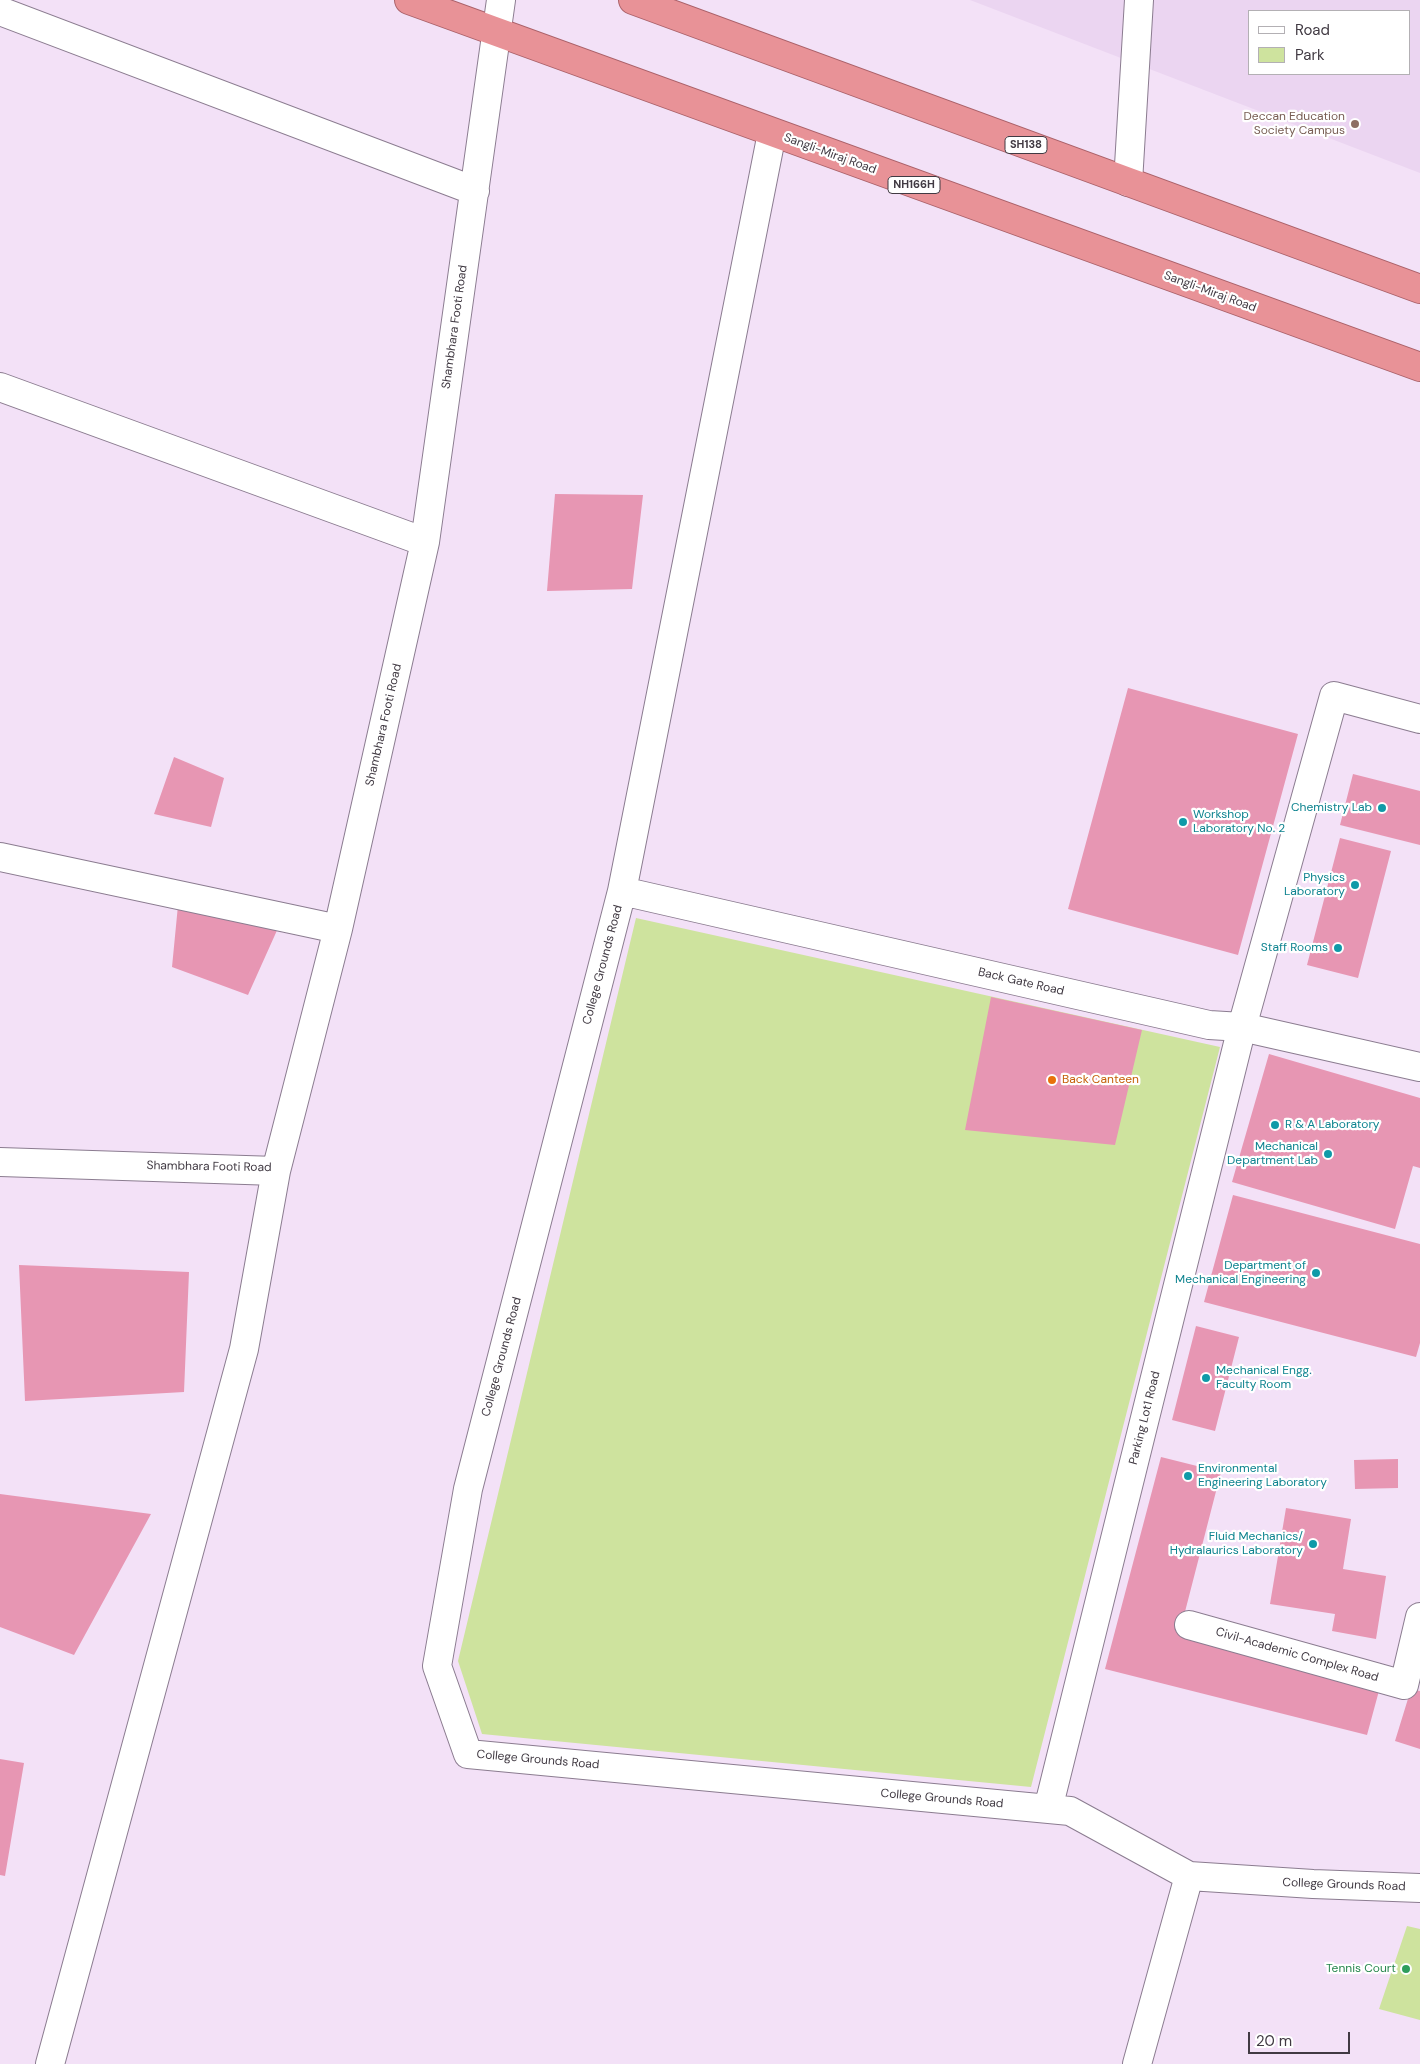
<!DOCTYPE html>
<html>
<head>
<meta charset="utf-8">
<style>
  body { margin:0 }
  #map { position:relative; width:1420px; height:2064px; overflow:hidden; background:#f3e1f7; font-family:"DM Sans",sans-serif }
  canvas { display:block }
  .legend { position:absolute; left:1248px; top:10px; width:162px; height:65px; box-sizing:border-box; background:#fff; border:1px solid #b3b0b4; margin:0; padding:6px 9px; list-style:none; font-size:15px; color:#413a43 }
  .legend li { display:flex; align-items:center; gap:10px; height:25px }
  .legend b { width:25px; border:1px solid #b3b0b4 }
  .scale { position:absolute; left:1248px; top:2032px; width:102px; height:22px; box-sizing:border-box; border:2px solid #413a43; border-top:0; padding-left:6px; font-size:15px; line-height:18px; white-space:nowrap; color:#413a43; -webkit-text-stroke:4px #fff; paint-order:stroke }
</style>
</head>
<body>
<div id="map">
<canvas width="1420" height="2064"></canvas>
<ul class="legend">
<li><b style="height:6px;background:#fff"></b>Road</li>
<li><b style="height:14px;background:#cee39e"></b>Park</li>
</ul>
<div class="scale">20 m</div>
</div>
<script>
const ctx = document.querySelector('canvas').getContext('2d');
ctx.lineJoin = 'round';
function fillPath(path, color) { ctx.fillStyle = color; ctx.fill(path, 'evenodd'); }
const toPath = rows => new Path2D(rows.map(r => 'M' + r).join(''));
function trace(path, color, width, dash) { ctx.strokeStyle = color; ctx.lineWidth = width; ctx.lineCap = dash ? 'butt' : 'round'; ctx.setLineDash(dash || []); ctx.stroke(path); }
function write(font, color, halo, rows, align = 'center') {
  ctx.font = font + ' "DM Sans",sans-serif'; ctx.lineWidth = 4.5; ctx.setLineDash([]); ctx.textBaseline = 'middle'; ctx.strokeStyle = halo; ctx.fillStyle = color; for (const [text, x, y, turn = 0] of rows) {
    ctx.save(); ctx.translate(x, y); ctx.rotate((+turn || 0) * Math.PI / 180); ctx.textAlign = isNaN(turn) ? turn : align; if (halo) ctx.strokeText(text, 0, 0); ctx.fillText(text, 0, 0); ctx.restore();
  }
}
fillPath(toPath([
  [970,0,1420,0,1420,173],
  [1249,11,1409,11,1409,74,1249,74]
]), '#ebd5f1');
fillPath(toPath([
  [636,918,1220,1047,1031,1787,482,1734,458,1661],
  [1407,1926,1420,1929,1420,2020,1379,2009]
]), '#cee39e');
fillPath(toPath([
  [555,494,643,495,632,589,547,591],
  [1128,688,1298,734,1238,955,1068,909],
  [174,757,224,778,211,827,154,814],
  [1353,774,1420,791,1420,845,1340,825],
  [1340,838,1391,851,1358,978,1307,965],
  [179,895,283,917,248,995,172,967],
  [991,997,1142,1030,1115,1145,965,1130],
  [1269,1054,1420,1098,1420,1168,1413,1166,1395,1229,1232,1182],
  [1233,1195,1420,1244,1420,1343,1416,1357,1204,1302],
  [19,1265,189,1272,184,1392,25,1401],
  [1196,1326,1239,1337,1215,1431,1172,1420],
  [1161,1457,1221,1472,1179,1635,1380,1687,1367,1735,1105,1669],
  [1398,1459,1398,1488,1355,1489,1354,1460],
  [0,1494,151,1514,74,1655,0,1627],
  [1286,1508,1351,1519,1343,1569,1386,1576,1376,1639,1332,1631,1335,1614,1270,1604],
  [1411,1689,1420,1691,1420,1749,1395,1741],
  [0,1759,24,1763,5,1876,0,1875]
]), '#e796b3');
const minor = toPath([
  [0,11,475,191],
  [772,133,622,891,468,1489,437,1666,468,1754,1070,1811,1189,1876,1313,1884,1420,1888],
  [1128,182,1139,0],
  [0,387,425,542],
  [0,857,338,929],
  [622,891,1209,1025,1242,1027,1420,1067],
  [0,1162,276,1171,338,929,425,542,501,0],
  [1189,1625,1404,1685,1420,1617],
  [1048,1809,1242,1027,1334,696,1420,719],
  [50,2064,244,1349,276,1171],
  [1137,2064,1189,1876]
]);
const trunk = toPath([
  [409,0,1420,367],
  [633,0,1420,289]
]);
trace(minor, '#8b7c90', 30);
trace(trunk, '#aa6169', 30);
trace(minor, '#fff', 28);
trace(trunk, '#e89297', 28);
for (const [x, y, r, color] of [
  [1355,124,5,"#8d6e63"],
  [1382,808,5,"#0f9aa8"],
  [1183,822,5,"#0f9aa8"],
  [1355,885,5,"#0f9aa8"],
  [1338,948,5,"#0f9aa8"],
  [1052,1080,5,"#e8710a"],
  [1275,1125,5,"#0f9aa8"],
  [1328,1154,5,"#0f9aa8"],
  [1316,1273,5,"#0f9aa8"],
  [1206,1378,5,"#0f9aa8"],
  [1188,1476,5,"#0f9aa8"],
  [1313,1544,5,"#0f9aa8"],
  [1406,1969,5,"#2e9e5b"]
]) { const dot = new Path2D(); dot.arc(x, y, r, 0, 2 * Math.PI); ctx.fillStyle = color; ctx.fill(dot); trace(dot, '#fff', 2); }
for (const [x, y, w] of [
  [1026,145,42],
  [914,185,52]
]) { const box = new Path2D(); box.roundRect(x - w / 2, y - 8.5, w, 17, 4); ctx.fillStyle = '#fff'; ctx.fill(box); trace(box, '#413a43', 1); }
write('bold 11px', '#413a43', null, [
  ["SH138",1026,145],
  ["NH166H",914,185]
]);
write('12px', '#785e54', '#fff', [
  ["Deccan Education",1345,117],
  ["Society Campus",1345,131]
], 'right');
write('12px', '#413a43', '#fff', [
  ["Sangli-Miraj Road",830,154,20],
  ["Sangli-Miraj Road",1210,292,20],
  ["Shambhara Footi Road",455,327,-82],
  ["Shambhara Footi Road",384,725,-77],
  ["College Grounds Road",603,965,-75],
  ["Back Gate Road",1021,982,13],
  ["Shambhara Footi Road",209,1167,1],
  ["College Grounds Road",502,1357,-75],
  ["Parking Lot1 Road",1145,1418,-76],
  ["Civil-Academic Complex Road",1297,1655,16],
  ["College Grounds Road",538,1760,5],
  ["College Grounds Road",942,1799,5],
  ["College Grounds Road",1344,1885,2]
]);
write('12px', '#0d838f', '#fff', [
  ["Chemistry Lab",1372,808],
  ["Workshop",1193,815,"left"],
  ["Laboratory No. 2",1193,829,"left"],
  ["Physics",1345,878],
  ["Laboratory",1345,892],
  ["Staff Rooms",1328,948],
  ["R & A Laboratory",1285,1125,"left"],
  ["Mechanical",1318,1147],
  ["Department Lab",1318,1161],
  ["Department of",1306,1266],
  ["Mechanical Engineering",1306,1280],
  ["Mechanical Engg.",1216,1371,"left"],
  ["Faculty Room",1216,1385,"left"],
  ["Environmental",1198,1469,"left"],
  ["Engineering Laboratory",1198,1483,"left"],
  ["Fluid Mechanics/",1303,1537],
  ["Hydralaurics Laboratory",1303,1551]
], 'right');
write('12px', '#c56008', '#fff', [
  ["Back Canteen",1062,1080]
], 'left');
write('12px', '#27864d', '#fff', [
  ["Tennis Court",1396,1969]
], 'right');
</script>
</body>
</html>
